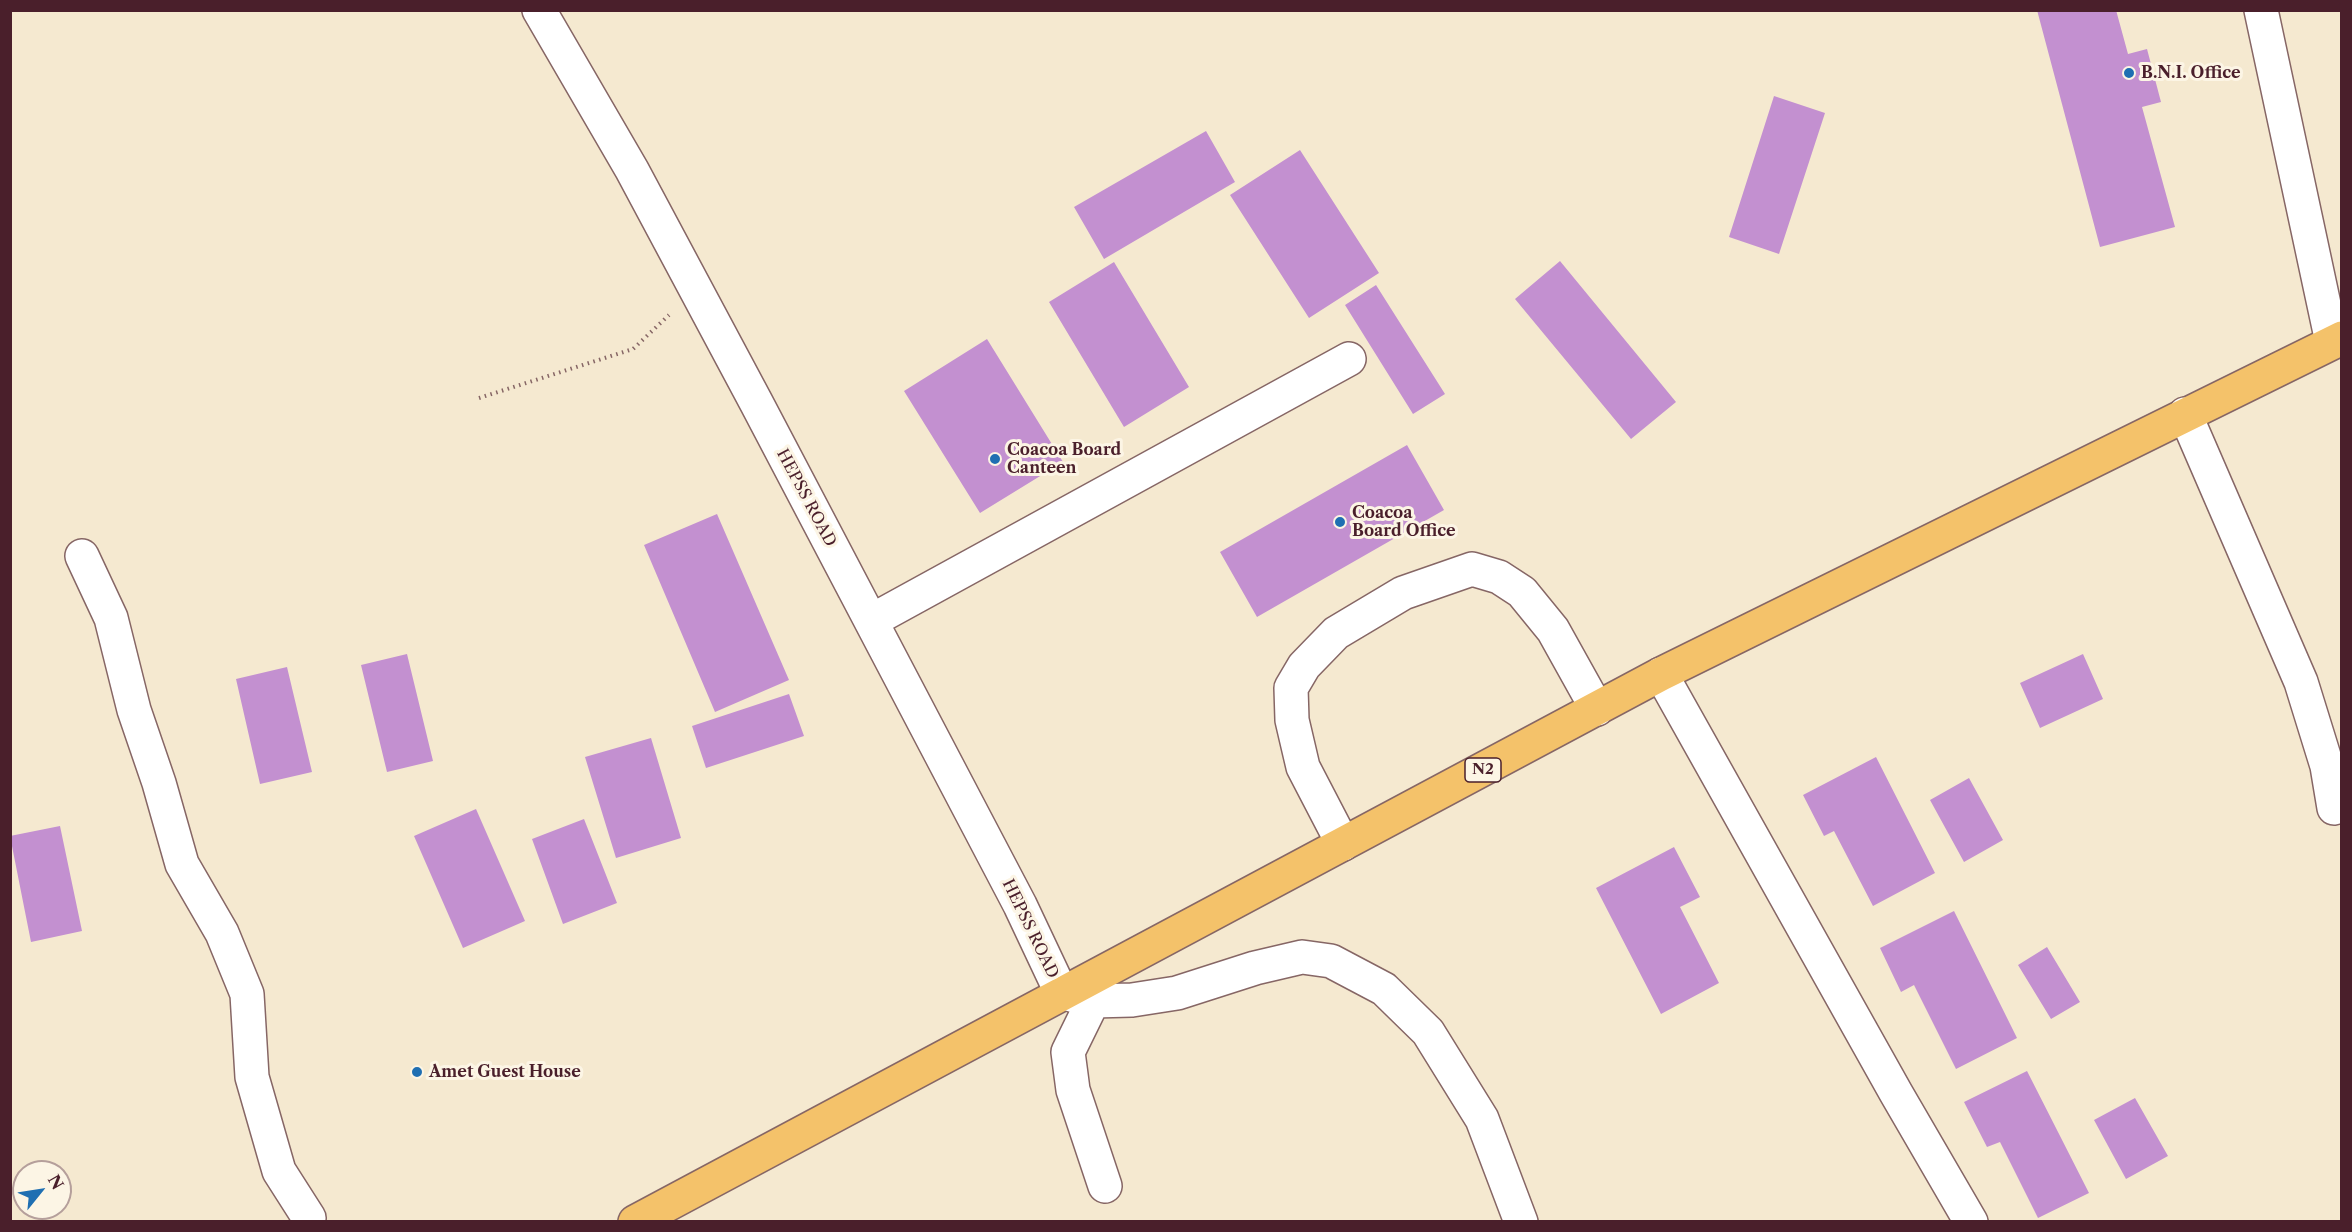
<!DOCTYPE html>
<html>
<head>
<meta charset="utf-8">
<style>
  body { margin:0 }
  #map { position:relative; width:2352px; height:1232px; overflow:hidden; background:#f5e9d0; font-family:"Libre Caslon Text",serif }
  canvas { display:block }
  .frame { position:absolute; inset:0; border:12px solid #4a1f2b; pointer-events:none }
  .north { position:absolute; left:12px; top:1160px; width:60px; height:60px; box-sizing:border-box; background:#fcf5e5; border:2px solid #b59f9b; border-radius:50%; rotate:60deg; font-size:16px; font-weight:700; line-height:24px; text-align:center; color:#4a1f2b }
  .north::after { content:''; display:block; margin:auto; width:21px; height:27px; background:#1f6fb2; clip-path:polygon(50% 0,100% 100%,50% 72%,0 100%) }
</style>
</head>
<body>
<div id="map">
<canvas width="2352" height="1232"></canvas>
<div class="frame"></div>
<div class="north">N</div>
</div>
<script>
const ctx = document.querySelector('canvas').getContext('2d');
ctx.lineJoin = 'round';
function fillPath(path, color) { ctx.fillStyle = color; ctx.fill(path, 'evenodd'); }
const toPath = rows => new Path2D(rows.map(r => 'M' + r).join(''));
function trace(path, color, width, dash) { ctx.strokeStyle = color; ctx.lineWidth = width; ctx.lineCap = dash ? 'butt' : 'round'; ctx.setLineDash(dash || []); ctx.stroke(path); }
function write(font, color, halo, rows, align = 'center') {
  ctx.font = font + ' "Libre Caslon Text",serif'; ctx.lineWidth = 6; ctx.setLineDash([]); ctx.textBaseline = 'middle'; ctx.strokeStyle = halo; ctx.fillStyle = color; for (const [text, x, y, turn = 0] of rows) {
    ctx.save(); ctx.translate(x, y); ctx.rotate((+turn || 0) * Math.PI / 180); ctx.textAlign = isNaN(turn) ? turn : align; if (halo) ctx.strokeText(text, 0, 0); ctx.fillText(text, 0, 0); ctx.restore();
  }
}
fillPath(toPath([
  [2037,10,2116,10,2128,54,2147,49,2161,102,2142,107,2175,227,2100,247],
  [1774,96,1825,113,1779,254,1729,237],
  [1206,131,1235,182,1104,259,1074,207],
  [1300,150,1379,273,1309,318,1230,195],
  [1560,261,1676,402,1631,439,1515,299],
  [1114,262,1189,387,1124,427,1049,302],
  [1376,285,1445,394,1413,414,1345,305],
  [987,339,1063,462,980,513,904,391],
  [1407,445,1444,510,1257,617,1220,552],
  [717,514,789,680,715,712,644,545],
  [407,654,433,761,387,772,361,665],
  [2083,654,2103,699,2040,728,2020,683],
  [287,667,312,772,260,784,236,679],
  [789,694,804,736,706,768,692,726],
  [651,738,681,838,616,858,585,757],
  [1876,757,1935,873,1873,906,1834,831,1824,836,1803,795],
  [1969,778,2003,840,1964,862,1930,800],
  [476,809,525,921,463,948,414,836],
  [584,819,617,903,563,924,532,839],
  [60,826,82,931,31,942,10,836],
  [1674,847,1700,897,1680,907,1719,983,1661,1014,1596,888],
  [1954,911,2017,1038,1956,1069,1914,985,1901,992,1880,948],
  [2047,947,2080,1002,2051,1019,2018,965],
  [2027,1071,2089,1193,2038,1218,2000,1142,1987,1147,1964,1102],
  [2135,1098,2168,1156,2126,1179,2094,1120]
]), '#c390d0');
const minor = toPath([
  [539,10,632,170,757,404,1020,905,1061,992,1093,1001,1132,1000,1177,993,1255,968,1302,957,1331,961,1384,989,1428,1032,1482,1119,1521,1222],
  [2261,10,2332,342],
  [2185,414,2301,682,2327,766,2334,808],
  [82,556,111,618,134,710,159,783,182,864,222,933,247,994,252,1077,279,1171,309,1218,308,1222],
  [871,621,1349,359],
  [1661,674,1896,1093,1971,1222],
  [1343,844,1303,767,1292,720,1291,688,1304,666,1336,633,1403,593,1472,569,1499,577,1522,592,1553,630,1597,709],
  [1093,1001,1068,1052,1073,1090,1105,1186]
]);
const highway = toPath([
  [635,1222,1661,674,2342,338]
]);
trace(minor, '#866665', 36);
trace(highway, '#866665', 36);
trace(toPath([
  [479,398,633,349,669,315]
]), '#866665', 4, [1.5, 4.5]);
trace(minor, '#fff', 33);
trace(highway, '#f4c26a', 33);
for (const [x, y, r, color] of [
  [2129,73,6,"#1f6fb2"],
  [995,459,6,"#1f6fb2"],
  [1340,522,6,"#1f6fb2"],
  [417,1072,6,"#1f6fb2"]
]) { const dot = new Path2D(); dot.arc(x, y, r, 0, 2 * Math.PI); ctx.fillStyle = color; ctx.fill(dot); trace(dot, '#fcf5e5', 2); }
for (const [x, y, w] of [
  [1483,770,36]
]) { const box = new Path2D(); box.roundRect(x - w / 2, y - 12, w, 24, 4.5); ctx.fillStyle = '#fcf5e5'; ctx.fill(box); trace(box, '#4a1f2b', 1.5); }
write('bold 15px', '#4a1f2b', null, [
  ["N2",1483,770]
]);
write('bold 16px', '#4a1f2b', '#fcf5e5', [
  ["B.N.I. Office",2141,73],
  ["Coacoa Board",1007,450],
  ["Canteen",1007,468],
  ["Coacoa",1352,513],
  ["Board Office",1352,531],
  ["Amet Guest House",429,1072]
], 'left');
write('16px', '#4a1f2b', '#fcf5e5', [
  ["HEPSS ROAD",806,498,62],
  ["HEPSS ROAD",1030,929,64]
]);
</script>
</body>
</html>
